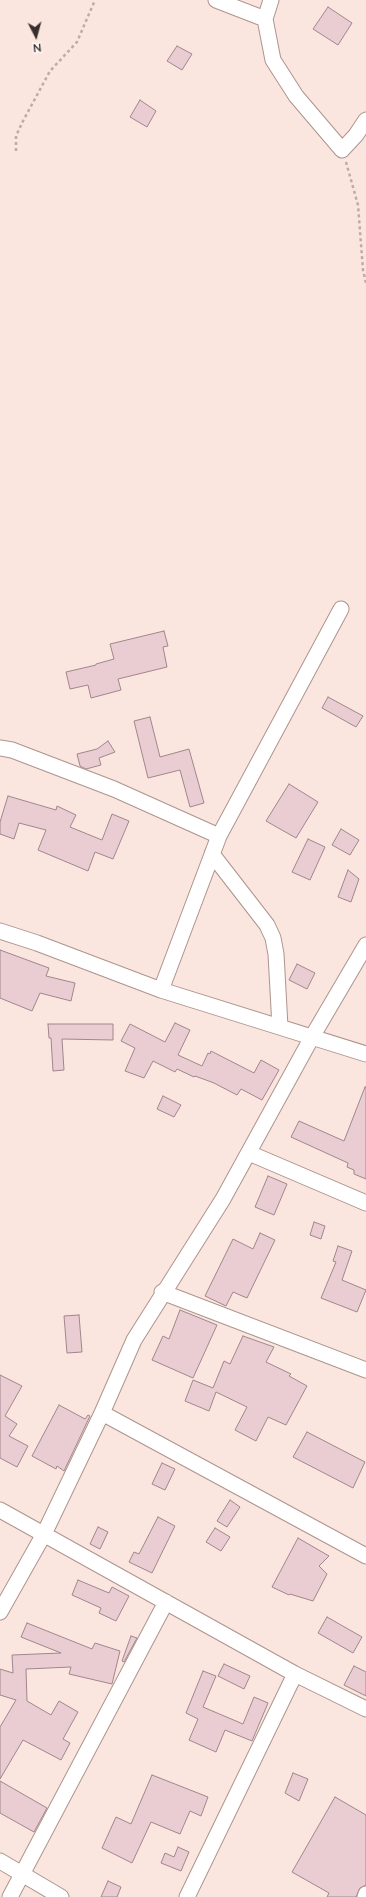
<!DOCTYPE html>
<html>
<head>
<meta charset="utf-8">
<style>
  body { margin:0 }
  #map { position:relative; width:366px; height:1897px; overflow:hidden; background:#fbe5df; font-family:Lato,sans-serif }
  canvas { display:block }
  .north { position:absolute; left:16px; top:16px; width:40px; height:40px; -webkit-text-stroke:3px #fcf7f5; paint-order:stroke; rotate:174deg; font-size:11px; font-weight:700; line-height:16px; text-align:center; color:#382e2b }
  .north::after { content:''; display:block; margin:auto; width:14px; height:18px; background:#382e2b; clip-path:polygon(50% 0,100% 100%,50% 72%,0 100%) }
</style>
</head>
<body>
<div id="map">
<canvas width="366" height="1897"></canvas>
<div class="north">N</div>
</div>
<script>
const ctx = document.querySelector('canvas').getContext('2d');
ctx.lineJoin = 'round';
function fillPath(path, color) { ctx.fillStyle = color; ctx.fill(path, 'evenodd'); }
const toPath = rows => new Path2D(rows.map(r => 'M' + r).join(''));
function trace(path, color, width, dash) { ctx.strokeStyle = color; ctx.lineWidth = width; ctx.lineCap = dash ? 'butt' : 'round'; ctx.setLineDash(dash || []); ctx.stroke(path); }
const building = toPath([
  [328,7,352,23,338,45,313,29,328,7],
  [177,46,192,54,182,70,167,61,177,46],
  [140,100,156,111,147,127,130,117,140,100],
  [164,631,168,646,163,647,167,667,118,679,121,690,91,698,88,685,70,689,66,672,96,665,96,664,114,659,110,644,164,631],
  [328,697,363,716,356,727,322,708,328,697],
  [150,717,160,757,189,749,204,803,190,807,180,770,148,778,134,721,150,717],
  [108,741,115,752,99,758,101,765,86,769,80,766,77,754,97,749,108,741],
  [289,784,318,802,296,838,266,821,289,784],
  [8,796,56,810,57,806,76,815,70,827,102,840,112,814,129,821,113,859,95,852,88,871,38,850,46,830,19,823,14,839,0,834,0,822,8,796],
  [341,829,359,840,350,855,332,845,341,829],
  [308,839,325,847,310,880,292,872,308,839],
  [348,870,359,879,351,902,338,897,348,870],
  [0,950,49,968,46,976,75,983,71,1001,40,993,32,1011,0,998,0,950],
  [297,964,315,973,307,989,289,980,297,964],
  [175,1023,190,1030,178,1055,202,1066,208,1053,210,1054,211,1051,254,1073,261,1060,279,1070,262,1100,241,1089,237,1095,214,1083,195,1076,194,1077,177,1069,175,1072,153,1061,144,1078,125,1071,135,1048,121,1041,130,1024,165,1042,175,1023],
  [48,1024,113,1024,113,1040,62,1039,64,1070,53,1071,51,1038,49,1038,48,1024],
  [365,1087,366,1087,366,1179,354,1174,354,1170,347,1167,348,1163,291,1137,299,1121,344,1141,365,1087],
  [163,1096,181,1105,174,1117,157,1109,163,1096],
  [268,1176,287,1184,274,1215,255,1207,268,1176],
  [314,1222,325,1226,321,1239,310,1235,314,1222],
  [260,1233,275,1240,247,1298,233,1292,226,1306,205,1296,233,1239,253,1249,260,1233],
  [338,1246,352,1251,342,1280,366,1290,357,1312,321,1298,336,1262,333,1261,338,1246],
  [180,1310,217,1325,193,1378,152,1360,163,1336,169,1339,180,1310],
  [79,1315,82,1352,67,1353,64,1316,79,1315],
  [243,1336,274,1347,266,1362,291,1374,289,1376,307,1386,286,1425,268,1417,256,1441,235,1430,247,1407,216,1392,209,1411,185,1401,193,1380,213,1388,224,1361,230,1364,243,1336],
  [0,1375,22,1386,5,1416,17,1424,9,1436,28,1446,17,1467,0,1458,0,1375],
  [59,1405,85,1419,88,1415,90,1416,64,1471,57,1466,56,1469,32,1456,59,1405],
  [307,1432,365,1462,353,1488,293,1457,307,1432],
  [162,1463,175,1469,165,1490,152,1484,162,1463],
  [230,1500,240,1507,227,1527,217,1521,230,1500],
  [158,1517,175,1526,152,1573,129,1562,134,1552,139,1554,158,1517],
  [98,1527,108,1532,100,1549,90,1544,98,1527],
  [215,1528,230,1537,221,1551,206,1542,215,1528],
  [298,1538,329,1556,319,1566,327,1574,313,1601,290,1594,289,1595,272,1587,298,1538],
  [78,1580,109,1593,112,1587,129,1596,116,1621,99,1613,101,1608,72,1595,78,1580],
  [327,1617,362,1637,353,1653,318,1633,327,1617],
  [27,1623,92,1649,95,1643,120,1651,112,1684,69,1674,71,1667,26,1669,27,1701,51,1715,59,1701,78,1712,63,1739,70,1743,61,1760,23,1740,0,1779,0,1727,16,1700,0,1695,0,1669,13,1673,12,1655,61,1653,21,1637,27,1623],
  [131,1636,137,1638,124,1662,122,1661,131,1636],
  [224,1664,250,1676,244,1689,218,1676,224,1664],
  [354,1666,366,1672,366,1696,344,1685,354,1666],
  [203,1671,216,1676,203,1707,243,1724,254,1697,268,1703,252,1741,225,1730,216,1752,189,1740,198,1719,186,1713,203,1671],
  [293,1773,308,1779,299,1801,285,1793,293,1773],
  [152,1775,208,1797,201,1816,190,1811,180,1834,151,1822,132,1863,102,1848,116,1817,131,1824,152,1775],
  [0,1781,47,1808,34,1832,0,1813,0,1781],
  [335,1797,366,1815,366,1885,360,1888,356,1897,327,1897,329,1893,292,1872,335,1797],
  [178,1847,189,1852,181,1871,161,1863,165,1853,174,1857,178,1847],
  [108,1881,121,1887,117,1897,101,1897,108,1881]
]);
fillPath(building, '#e9cdd3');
trace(building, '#a0868c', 1);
const minor = toPath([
  [216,0,265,19],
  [271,0,265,19,273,60,296,96,342,150,356,135,366,120],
  [0,748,12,750,114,789,219,836],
  [212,854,267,925,273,938,276,954,280,1027],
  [0,931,37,943,161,990,366,1054],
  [161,990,219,836,341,609],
  [249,1153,366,1203],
  [162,1292,366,1370],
  [102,1413,366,1556],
  [0,1510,295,1674,366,1709],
  [0,1612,44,1534,102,1413,134,1340,223,1199,312,1037,366,945],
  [0,1861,61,1897],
  [10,1897,166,1602],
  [187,1897,295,1674],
  [365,1897,366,1894]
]);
trace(minor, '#ad948d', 17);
trace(toPath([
  [16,151,16,136,23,121,50,71,77,42,95,0],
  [346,162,358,205,363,270,366,283]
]), '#bdaba6', 2.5, [3, 3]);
trace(minor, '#fff', 15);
</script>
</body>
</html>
